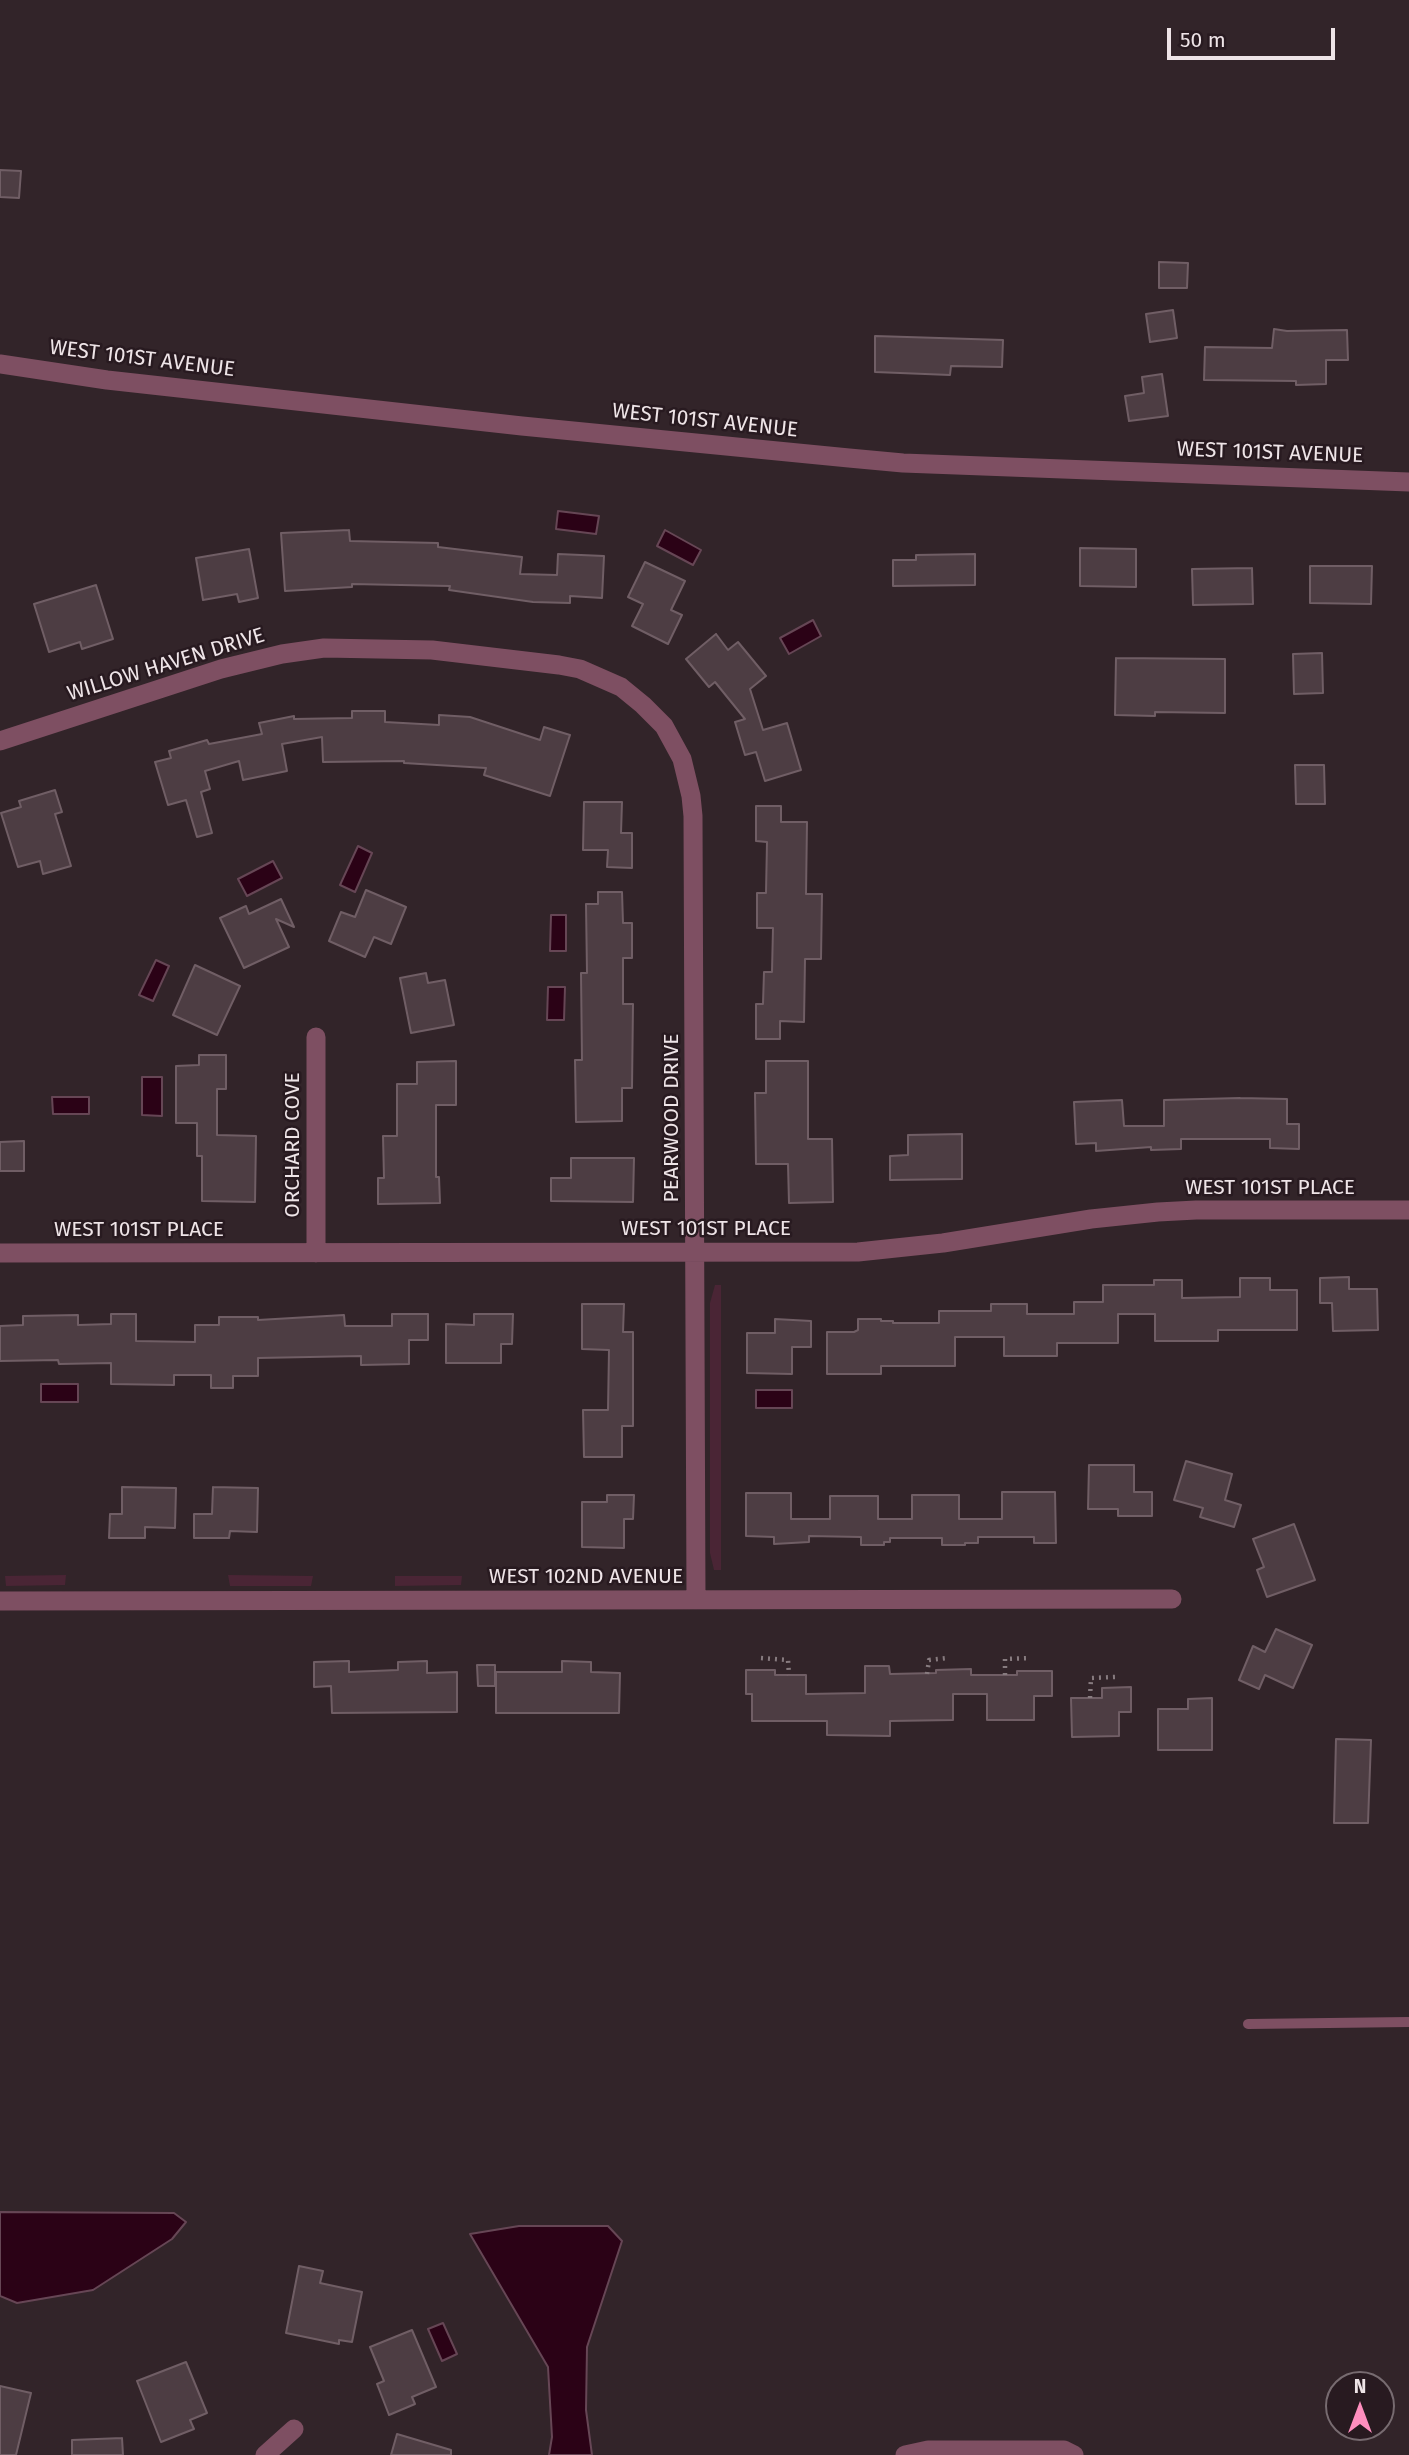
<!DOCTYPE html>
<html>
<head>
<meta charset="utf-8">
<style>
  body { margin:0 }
  #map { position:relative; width:1409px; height:2455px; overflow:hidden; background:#322429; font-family:"Fira Sans",sans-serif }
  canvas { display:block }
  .north { position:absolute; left:1325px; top:2371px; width:70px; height:70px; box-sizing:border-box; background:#281a20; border:2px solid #776b70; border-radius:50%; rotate:0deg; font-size:19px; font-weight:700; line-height:28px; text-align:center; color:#eee4e7 }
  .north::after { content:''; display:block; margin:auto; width:24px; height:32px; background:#fe8ebe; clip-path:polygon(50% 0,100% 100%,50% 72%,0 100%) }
  .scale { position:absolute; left:1167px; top:28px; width:168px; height:32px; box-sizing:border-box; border:4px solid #eee4e7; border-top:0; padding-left:9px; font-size:21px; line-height:24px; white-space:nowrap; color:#eee4e7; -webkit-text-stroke:5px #281a20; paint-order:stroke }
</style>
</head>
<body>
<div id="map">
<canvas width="1409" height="2455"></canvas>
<div class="north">N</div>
<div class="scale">50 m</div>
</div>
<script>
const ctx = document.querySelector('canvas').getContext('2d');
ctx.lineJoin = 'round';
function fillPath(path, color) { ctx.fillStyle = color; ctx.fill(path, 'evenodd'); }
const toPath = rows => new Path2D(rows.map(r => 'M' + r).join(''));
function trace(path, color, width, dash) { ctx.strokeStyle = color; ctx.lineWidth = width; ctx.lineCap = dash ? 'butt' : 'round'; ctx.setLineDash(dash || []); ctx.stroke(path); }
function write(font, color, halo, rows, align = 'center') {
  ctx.font = font + ' "Fira Sans",sans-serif'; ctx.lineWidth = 5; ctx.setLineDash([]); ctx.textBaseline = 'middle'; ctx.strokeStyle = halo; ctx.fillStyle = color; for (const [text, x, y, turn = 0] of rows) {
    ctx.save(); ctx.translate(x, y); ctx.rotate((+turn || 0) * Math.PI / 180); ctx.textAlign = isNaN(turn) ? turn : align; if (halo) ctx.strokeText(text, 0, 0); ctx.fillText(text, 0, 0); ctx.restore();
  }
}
fillPath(toPath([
  [715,1285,721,1285,721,1570,714,1570,710,1553,710,1303],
  [66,1575,65,1585,6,1586,5,1576],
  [228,1575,313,1576,311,1586,230,1586],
  [395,1576,462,1576,461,1585,395,1586]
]), '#4a2535');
const water = toPath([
  [558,511,599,516,596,534,556,529,558,511],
  [665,530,701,550,693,565,657,546,665,530],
  [813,620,821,636,789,654,780,638,813,620],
  [358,846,372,853,355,892,340,885,358,846],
  [273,861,282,878,247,896,238,879,273,861],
  [551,915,566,915,566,951,550,951,551,915],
  [156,960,169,966,153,1001,139,995,156,960],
  [548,987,565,987,564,1020,547,1020,548,987],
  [142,1077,162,1077,162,1116,142,1115,142,1077],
  [52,1097,89,1097,89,1114,53,1114,52,1097],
  [41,1384,78,1384,78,1402,41,1402,41,1384],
  [756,1390,792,1390,792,1408,756,1408,756,1390],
  [0,2212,174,2213,186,2222,172,2239,93,2290,17,2303,0,2296,0,2212],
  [519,2226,608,2226,622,2241,587,2347,586,2410,592,2455,549,2455,552,2437,548,2367,470,2234,519,2226],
  [443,2323,457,2354,442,2361,428,2329,443,2323]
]);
fillPath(water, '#2b0216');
trace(water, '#664655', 2);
const building = toPath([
  [0,170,21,171,19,198,0,197,0,170],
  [1159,262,1188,263,1187,288,1159,288,1159,262],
  [1173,310,1177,338,1150,342,1146,314,1173,310],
  [1274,329,1287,331,1347,330,1348,360,1326,360,1326,384,1296,385,1296,381,1204,380,1205,347,1272,348,1274,329],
  [875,336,1003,340,1002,367,951,366,950,375,875,372,875,336],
  [1162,374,1168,416,1129,421,1125,396,1144,393,1142,377,1162,374],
  [349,530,350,541,438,543,438,547,522,557,520,574,557,575,558,554,604,556,602,598,570,596,570,603,533,602,449,590,450,586,352,584,352,587,285,591,281,533,349,530],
  [1080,548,1136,549,1136,587,1080,586,1080,548],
  [249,549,258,598,239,602,237,594,203,600,196,558,249,549],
  [975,554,975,585,893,586,893,560,916,560,916,555,975,554],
  [645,562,685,581,671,610,682,615,668,644,632,626,643,604,628,597,645,562],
  [1310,566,1372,566,1371,604,1310,603,1310,566],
  [1252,568,1253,604,1193,605,1192,569,1252,568],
  [96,585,113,639,82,649,80,642,49,652,34,604,96,585],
  [716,634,728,650,738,642,766,676,750,689,763,730,787,723,801,770,765,781,756,752,745,755,735,722,745,719,715,682,709,687,686,659,716,634],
  [1322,653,1323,693,1294,694,1293,654,1322,653],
  [1116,658,1225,659,1225,713,1155,712,1155,716,1115,715,1116,658],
  [352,711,385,711,385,722,439,725,439,715,470,717,540,740,544,727,570,735,550,796,484,775,486,768,404,763,404,761,323,762,322,737,282,744,287,771,243,780,239,761,205,771,210,789,201,792,212,833,197,837,186,800,168,805,155,762,171,758,169,751,207,740,209,744,262,734,259,723,294,716,294,719,352,718,352,711],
  [1295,765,1324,765,1325,804,1296,804,1295,765],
  [55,790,62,812,55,814,71,866,43,874,40,861,18,867,1,813,21,807,19,801,55,790],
  [584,802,622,802,621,833,632,833,632,868,607,867,608,850,583,850,584,802],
  [756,806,781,806,781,822,807,822,806,894,822,894,821,959,805,959,804,1022,780,1021,780,1039,756,1039,756,1004,763,1004,764,972,772,972,773,928,757,928,757,893,766,893,767,842,756,841,756,806],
  [366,890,406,907,391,944,374,937,365,957,329,941,341,912,355,917,366,890],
  [598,892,622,892,623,923,632,923,632,958,623,958,623,1004,633,1004,632,1088,622,1088,622,1121,576,1122,575,1060,582,1060,581,973,587,973,586,904,598,904,598,892],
  [281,899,294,927,276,919,289,947,244,968,220,918,246,906,249,914,281,899],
  [195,965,240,986,217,1035,173,1015,195,965],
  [426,973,428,983,445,980,454,1025,411,1033,400,978,426,973],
  [199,1055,226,1055,226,1089,217,1089,217,1135,256,1136,255,1202,202,1201,202,1156,197,1156,197,1123,176,1123,176,1066,199,1065,199,1055],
  [456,1061,456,1105,436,1105,436,1177,439,1177,440,1203,378,1204,378,1178,384,1178,383,1136,397,1136,397,1084,417,1084,417,1062,456,1061],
  [766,1061,808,1061,808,1139,832,1139,833,1202,789,1203,788,1164,756,1164,755,1093,766,1093,766,1061],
  [1240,1098,1287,1099,1287,1124,1299,1124,1299,1149,1270,1148,1270,1139,1181,1139,1181,1149,1151,1150,1151,1147,1096,1151,1096,1143,1076,1144,1074,1102,1122,1100,1124,1126,1164,1126,1164,1100,1240,1098],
  [962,1134,962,1179,890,1180,890,1156,908,1155,908,1135,962,1134],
  [24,1141,24,1171,0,1171,0,1142,24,1141],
  [571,1158,634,1158,633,1202,551,1201,551,1178,571,1178,571,1158],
  [1349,1277,1349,1289,1377,1289,1378,1330,1333,1331,1332,1303,1320,1303,1320,1278,1349,1277],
  [1240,1278,1270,1278,1270,1290,1297,1290,1297,1330,1218,1330,1218,1341,1155,1341,1155,1314,1118,1314,1118,1343,1057,1343,1057,1356,1004,1356,1004,1337,955,1337,955,1366,881,1366,881,1374,827,1374,827,1332,854,1332,858,1330,858,1319,881,1319,881,1321,893,1321,893,1323,939,1323,939,1311,991,1311,991,1304,1027,1304,1027,1314,1074,1314,1074,1302,1103,1302,1103,1285,1154,1285,1154,1280,1182,1280,1182,1298,1240,1297,1240,1278],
  [582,1304,624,1304,623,1332,633,1332,633,1426,622,1426,622,1457,584,1457,583,1410,608,1410,609,1350,582,1349,582,1304],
  [111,1314,136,1314,136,1341,195,1342,195,1325,219,1325,219,1317,258,1317,258,1320,344,1315,345,1326,392,1326,392,1314,428,1314,428,1340,409,1340,409,1364,361,1365,361,1356,258,1358,258,1376,233,1376,233,1388,211,1388,211,1375,174,1375,174,1385,111,1384,111,1363,59,1364,58,1360,0,1361,0,1326,23,1325,23,1316,78,1315,78,1325,111,1324,111,1314],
  [474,1314,513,1314,512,1344,501,1344,501,1363,446,1363,446,1324,474,1325,474,1314],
  [775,1319,811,1321,811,1347,792,1347,792,1374,747,1373,747,1333,775,1333,775,1319],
  [1186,1461,1232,1474,1225,1500,1241,1505,1234,1527,1200,1517,1203,1508,1174,1500,1186,1461],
  [1089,1465,1134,1465,1134,1492,1152,1492,1152,1516,1118,1516,1118,1509,1088,1509,1089,1465],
  [122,1487,176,1488,175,1528,145,1527,145,1538,109,1538,110,1514,122,1514,122,1487],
  [213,1487,258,1488,257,1532,230,1531,229,1538,194,1538,194,1514,212,1514,213,1487],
  [1002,1492,1055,1492,1056,1543,1034,1543,1034,1537,978,1537,978,1543,965,1543,965,1545,942,1545,942,1538,890,1538,890,1542,884,1542,884,1545,861,1545,861,1537,809,1536,809,1542,774,1544,774,1537,746,1536,746,1493,791,1493,791,1519,830,1519,830,1496,878,1496,878,1519,912,1519,912,1495,959,1495,959,1519,1002,1519,1002,1492],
  [607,1495,634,1495,633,1519,624,1519,624,1548,582,1547,582,1502,607,1502,607,1495],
  [1294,1524,1315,1580,1267,1597,1257,1570,1264,1567,1253,1539,1294,1524],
  [1276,1629,1312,1645,1293,1688,1265,1675,1259,1689,1239,1680,1253,1646,1265,1652,1276,1629],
  [349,1661,349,1672,398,1670,398,1662,427,1661,427,1673,457,1672,457,1712,332,1713,331,1686,314,1687,314,1662,349,1661],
  [562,1661,591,1662,591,1672,620,1673,619,1713,496,1713,496,1672,562,1672,562,1661],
  [477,1665,495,1665,495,1686,478,1686,477,1665],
  [865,1666,889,1666,890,1674,936,1673,936,1670,971,1669,971,1675,1017,1675,1017,1671,1052,1671,1052,1696,1034,1696,1034,1720,987,1720,987,1694,953,1694,953,1720,890,1721,890,1736,827,1735,827,1721,752,1721,752,1694,746,1694,746,1670,775,1670,775,1675,806,1675,806,1694,865,1693,865,1666],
  [1131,1687,1131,1712,1119,1712,1119,1736,1072,1737,1071,1698,1102,1698,1102,1688,1131,1687],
  [1212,1698,1212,1750,1158,1750,1158,1709,1188,1709,1188,1699,1212,1698],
  [1336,1739,1371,1740,1368,1823,1334,1823,1336,1739],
  [299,2266,323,2271,320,2283,362,2292,352,2342,339,2340,339,2344,286,2333,299,2266],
  [412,2330,436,2387,412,2397,415,2404,389,2415,377,2384,384,2381,370,2347,412,2330],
  [186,2362,207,2413,190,2420,194,2429,161,2442,137,2381,186,2362],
  [0,2386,31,2393,16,2455,0,2455,0,2386],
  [397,2434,451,2450,451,2455,391,2455,397,2434],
  [122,2438,123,2455,72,2455,72,2440,122,2438]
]);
fillPath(building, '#4d3d43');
trace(building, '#705e65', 2);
trace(toPath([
  [761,1658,788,1660,789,1675],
  [927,1674,929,1660,948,1658],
  [1005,1675,1005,1659,1030,1658],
  [1090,1698,1091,1678,1115,1677]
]), '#877b7f', 4.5, [2, 5]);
trace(toPath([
  [1248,2024,1409,2022]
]), '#7e4f62', 10);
trace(toPath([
  [0,741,221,669,282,654,324,648,432,650,559,665,580,669,621,687,643,705,664,726,682,759,691,796,693,816,696,1599],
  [0,1253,858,1252,943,1243,1091,1219,1158,1212,1196,1210,1409,1210],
  [316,1253,316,1037],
  [0,1601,1172,1599],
  [265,2455,294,2429],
  [905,2455,928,2450,1064,2450,1074,2455]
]), '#7e4f62', 19);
trace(toPath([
  [0,364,107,380,522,426,849,458,903,463,1409,482]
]), '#7e4f62', 19);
write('21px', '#eee4e7', '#281a20', [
  ["WEST 101ST AVENUE",142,359,7],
  ["WEST 101ST AVENUE",705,421,6],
  ["WEST 101ST AVENUE",1270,453,2],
  ["WILLOW HAVEN DRIVE",166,665,-17],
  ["PEARWOOD DRIVE",672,1118,-90],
  ["ORCHARD COVE",293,1145,-90],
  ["WEST 101ST PLACE",1270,1188],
  ["WEST 101ST PLACE",706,1229],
  ["WEST 101ST PLACE",139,1230],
  ["WEST 102ND AVENUE",586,1577]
]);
</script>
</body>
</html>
